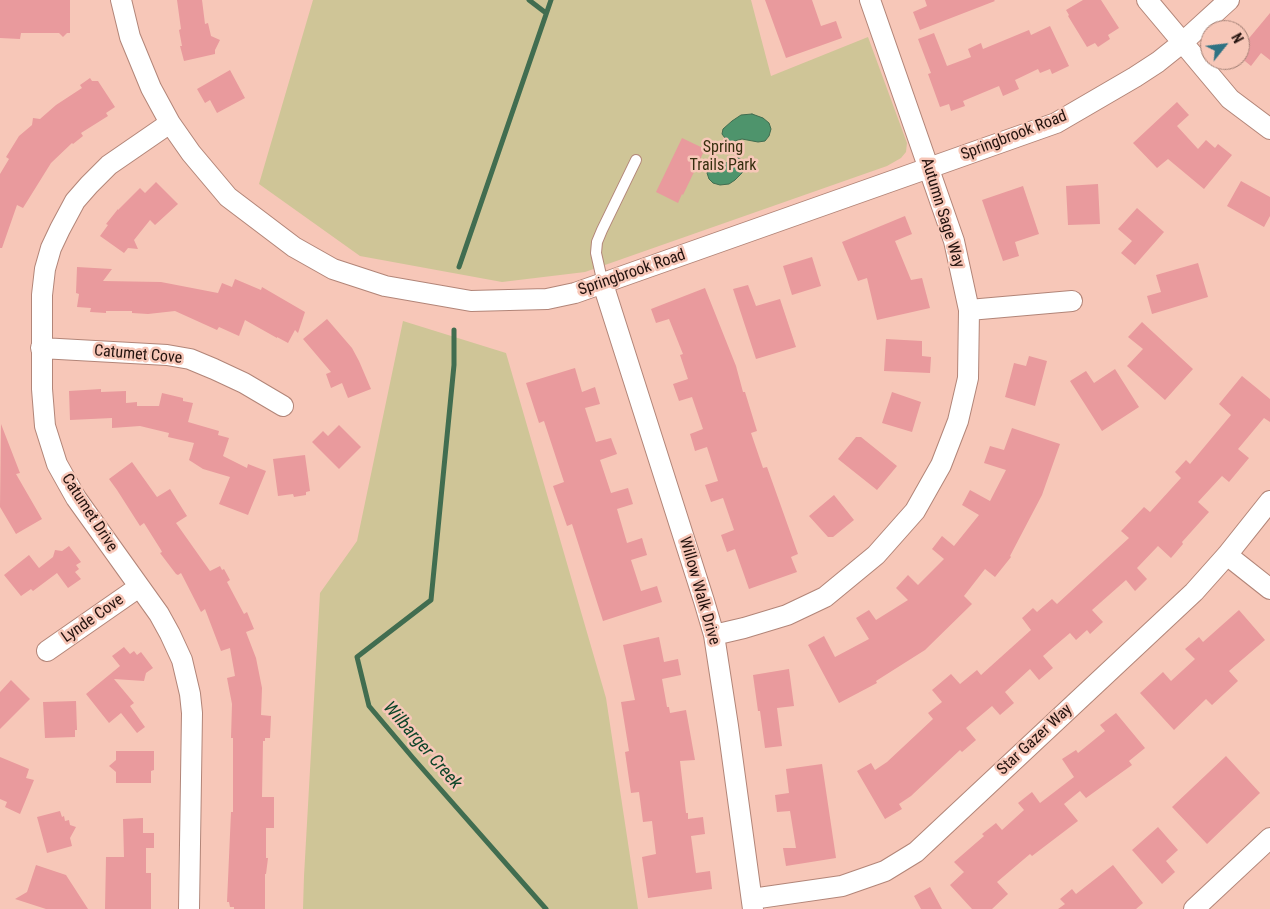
<!DOCTYPE html>
<html>
<head>
<meta charset="utf-8">
<style>
  body { margin:0 }
  #map { position:relative; width:1270px; height:909px; overflow:hidden; background:#f7c7b8; font-family:"Roboto Condensed",sans-serif }
  canvas { display:block }
  .north { position:absolute; left:1200px; top:20px; width:50px; height:50px; box-sizing:border-box; background:#f7c7b8; border:1px solid #a27f74; border-radius:50%; rotate:61deg; font-size:14px; font-weight:700; line-height:20px; text-align:center; color:#23120e }
  .north::after { content:''; display:block; margin:auto; width:18px; height:22px; background:#2f7283; clip-path:polygon(50% 0,100% 100%,50% 72%,0 100%) }
</style>
</head>
<body>
<div id="map">
<canvas width="1270" height="909"></canvas>
<div class="north">N</div>
</div>
<script>
const ctx = document.querySelector('canvas').getContext('2d');
ctx.lineJoin = 'round';
function fillPath(path, color) { ctx.fillStyle = color; ctx.fill(path, 'evenodd'); }
const toPath = rows => new Path2D(rows.map(r => 'M' + r).join(''));
function trace(path, color, width, dash) { ctx.strokeStyle = color; ctx.lineWidth = width; ctx.lineCap = dash ? 'butt' : 'round'; ctx.setLineDash(dash || []); ctx.stroke(path); }
function write(font, color, halo, rows, align = 'center') {
  ctx.font = font + ' "Roboto Condensed",sans-serif'; ctx.lineWidth = 5; ctx.setLineDash([]); ctx.textBaseline = 'middle'; ctx.strokeStyle = halo; ctx.fillStyle = color; for (const [text, x, y, turn = 0] of rows) {
    ctx.save(); ctx.translate(x, y); ctx.rotate((+turn || 0) * Math.PI / 180); ctx.textAlign = isNaN(turn) ? turn : align; if (halo) ctx.strokeText(text, 0, 0); ctx.fillText(text, 0, 0); ctx.restore();
  }
}
fillPath(toPath([
  [313,0,751,0,771,76,868,37,907,143,906,152,901,158,887,166,585,272,502,282,360,256,259,184],
  [403,321,506,353,606,698,638,909,303,909,304,876,320,593,357,541]
]), '#cfc597');
const water = toPath([
  [752,114,763,118,769,123,771,129,769,136,765,141,758,142,742,139,731,142,725,138,722,134,723,129,732,121,741,115,752,114],
  [734,158,739,158,743,161,744,165,742,173,735,180,729,184,720,185,713,183,709,179,707,173,709,168,713,164,726,163,734,158]
]);
fillPath(water, '#4e946c');
trace(water, '#416d50', 1);
trace(toPath([
  [529,0,546,13],
  [459,267,551,0],
  [454,330,454,365,431,600,357,657,369,706,413,758,546,909]
]), '#416d50', 5);
fillPath(toPath([
  [0,0,70,0,70,33,67,33,63,37,59,33,21,33,20,39,0,38],
  [177,0,202,0,205,24,208,23,211,36,220,40,215,50,215,54,184,61,180,46,182,46,179,30,181,29],
  [765,0,812,0,821,26,836,21,842,38,786,58],
  [925,0,994,0,995,1,920,30,913,12,927,6],
  [1083,0,1101,0,1119,28,1108,35,1110,39,1098,47,1095,43,1087,47,1068,16,1069,15,1066,10],
  [1270,13,1270,60,1261,53,1251,66,1240,57,1240,49],
  [1050,26,1069,66,1052,74,1050,69,1040,73,1038,69,1015,80,1019,89,1003,96,999,86,963,101,965,106,951,111,949,104,940,107,928,74,931,73,918,39,934,33,947,66,971,57,968,49,981,43,983,49,1029,30,1031,35],
  [230,70,245,98,217,113,210,100,205,103,197,89],
  [90,78,92,81,98,81,115,107,106,113,108,116,81,133,83,136,73,144,72,143,51,163,23,208,17,205,2,248,0,248,0,174,9,159,6,157,19,136,32,125,33,118,40,119,56,105,82,88,80,85],
  [1177,102,1189,115,1177,126,1198,149,1206,140,1215,148,1218,144,1232,155,1204,189,1168,159,1157,168,1133,143],
  [682,138,705,149,683,195,682,194,678,203,656,192],
  [1241,181,1270,197,1270,216,1264,227,1227,206],
  [156,182,178,204,155,225,150,220,134,240,138,249,128,248,124,253,100,236,108,225,106,224,118,209,118,210,140,188,145,193],
  [1098,184,1100,224,1068,225,1066,186],
  [1023,186,1039,234,1015,242,1019,256,1003,261,982,200],
  [1137,208,1164,232,1135,265,1121,253,1132,241,1118,229],
  [905,216,912,234,895,241,911,280,922,278,930,308,877,320,867,278,858,281,842,242],
  [812,257,821,286,792,295,783,266],
  [1198,263,1208,297,1152,314,1147,296,1161,292,1156,275],
  [77,267,112,269,103,281,161,282,218,293,222,283,232,287,235,279,261,290,262,287,305,312,298,333,295,330,288,343,277,337,277,338,245,320,239,336,219,327,217,330,175,311,148,314,132,313,132,311,106,311,106,313,90,312,91,308,77,307,79,294,76,293],
  [748,285,756,306,780,299,796,347,756,359,733,289],
  [705,288,736,366,743,392,745,392,757,431,751,433,763,468,767,467,798,554,791,557,797,572,749,589,735,549,727,552,721,535,734,530,723,498,711,502,705,485,718,481,707,447,695,451,690,434,703,429,692,397,679,401,673,384,688,379,680,355,683,354,669,319,656,323,651,309],
  [327,319,352,348,359,361,371,389,348,398,342,383,331,388,326,374,331,372,303,339],
  [1142,322,1193,369,1165,400,1127,366,1143,349,1128,337],
  [886,339,922,341,922,356,931,357,930,373,884,371],
  [1029,356,1047,361,1035,406,1005,397,1014,363,1026,366],
  [575,368,582,392,595,387,600,404,585,408,596,442,611,438,617,454,600,460,611,493,628,488,633,504,617,509,627,543,642,538,647,555,631,560,641,591,657,586,662,602,603,621,572,524,567,526,553,486,564,482,544,421,539,423,526,383],
  [1115,369,1139,407,1102,431,1070,381,1086,371,1094,383],
  [1242,376,1270,399,1270,422,1264,418,1238,449,1249,458,1229,482,1222,476,1198,502,1209,512,1182,542,1183,544,1171,558,1158,546,1137,568,1147,579,1135,591,1126,580,1092,610,1103,622,1090,634,1087,630,1076,640,1070,633,1043,656,1053,668,1039,680,1030,669,1005,692,1014,703,1000,715,992,706,966,728,976,740,962,752,960,750,911,796,899,804,902,809,885,819,857,771,871,763,875,770,887,762,933,719,928,713,942,702,932,690,951,674,960,684,977,670,981,675,1031,630,1022,618,1033,608,1037,612,1052,599,1057,604,1129,538,1121,531,1144,507,1150,512,1181,478,1175,472,1186,460,1190,464,1231,415,1219,404],
  [101,389,101,392,126,391,126,403,137,402,137,406,159,406,162,393,183,398,183,401,193,403,188,422,219,431,218,435,229,438,223,456,247,468,248,464,266,471,248,515,219,504,230,477,203,469,189,460,194,443,168,437,169,433,140,426,112,428,112,418,70,420,69,391],
  [892,392,921,402,912,432,882,423],
  [1,424,20,473,16,474,42,519,16,534,0,507],
  [339,425,361,447,339,469,312,442,323,431,328,436],
  [1012,428,1060,444,1042,495,1010,556,1011,557,995,577,985,569,964,596,972,604,925,650,876,681,877,683,839,703,808,645,824,636,835,657,869,639,856,618,869,610,876,620,908,600,896,588,908,575,918,585,944,559,932,549,942,536,954,546,979,515,962,505,970,490,990,501,1006,470,984,463,990,446,1004,450],
  [856,437,861,437,897,466,877,490,838,459],
  [305,455,310,491,306,492,306,495,294,497,293,494,278,496,273,459],
  [132,462,157,497,170,489,187,516,176,523,210,571,220,566,222,570,224,569,230,580,227,582,244,614,247,612,254,629,246,632,256,658,262,688,261,715,271,716,270,738,265,738,265,741,263,741,262,797,274,797,274,828,266,828,266,858,268,858,266,874,265,874,265,909,234,909,234,907,230,907,229,902,227,902,231,812,233,812,233,738,231,738,232,704,227,678,235,676,230,648,221,651,205,609,201,612,181,573,178,575,176,574,160,553,162,552,161,550,144,523,140,526,117,490,109,479],
  [834,495,854,520,833,537,828,537,809,516],
  [69,546,81,562,76,565,79,569,75,572,81,579,68,588,57,573,33,591,31,589,21,596,4,575,29,555,39,568,53,557,55,550,62,551],
  [1239,610,1265,640,1229,671,1238,681,1212,705,1206,699,1174,730,1140,693,1163,672,1171,681,1195,659,1185,649,1199,637,1203,642],
  [659,637,664,662,678,659,681,675,662,679,667,707,669,707,670,713,686,710,695,760,680,761,686,813,688,813,688,819,703,817,705,834,691,836,696,873,710,871,712,889,648,898,642,857,656,854,652,821,643,822,639,792,631,793,625,752,629,751,621,702,635,700,623,645],
  [124,647,130,654,134,651,137,655,141,652,153,668,146,673,144,681,114,679,134,703,130,706,145,727,137,733,121,713,109,723,86,694,120,666,112,656],
  [789,669,794,706,777,708,782,746,765,748,760,711,758,711,753,675],
  [11,680,30,699,0,729,0,692],
  [76,701,77,730,75,730,75,737,45,738,43,702],
  [1116,713,1145,748,1129,761,1132,765,1086,798,1080,791,1064,804,1078,821,1032,856,1030,854,997,882,1008,894,992,909,972,909,950,885,964,872,954,862,984,836,982,834,996,823,1002,830,1024,810,1018,803,1032,792,1040,803,1074,777,1062,759,1076,750,1078,753,1105,731,1100,725],
  [116,751,154,751,154,770,151,771,151,783,116,783,116,772,109,766,116,760],
  [1226,756,1260,793,1207,844,1172,807],
  [0,757,29,769,26,778,34,780,20,814,5,807,7,802,0,799],
  [822,764,836,858,786,866,783,848,796,848,790,811,777,812,775,795,789,793,786,769],
  [60,811,62,817,64,816,65,821,69,820,70,825,76,827,70,838,72,846,47,853,37,817],
  [143,818,143,833,154,833,154,848,146,848,146,873,151,873,151,909,105,909,106,857,124,857,123,819],
  [1158,827,1178,850,1166,861,1175,872,1162,884,1132,850],
  [36,865,66,875,88,909,46,909,15,899,27,892],
  [1113,865,1143,903,1136,909,1058,909,1065,904,1060,899,1072,889,1076,894],
  [930,887,942,909,921,909,914,896]
]), '#e99a9d');
const service = toPath([
  [603,284,596,253,597,242,602,230,636,160]
]);
const minor = toPath([
  [121,0,130,37,151,88,170,123,191,153,228,197,294,247,333,269,385,286,471,301,547,299,575,293,1056,123,1135,77,1158,62,1183,42,1229,0],
  [1147,0,1230,99,1270,129],
  [170,123,109,165,89,185,75,201,60,229,51,248,45,269,42,295,42,389,45,426,57,464,76,498,159,614,170,634,182,660,190,694,192,713,189,909],
  [603,284,704,601,714,635,728,726,753,909],
  [969,310,1072,301],
  [41,348,167,355,190,359,214,369,244,383,283,406],
  [1227,555,1270,589],
  [714,635,744,628,787,615,825,597,876,555,915,511,941,465,958,421,968,378,969,310,954,241,870,0],
  [47,651,139,587],
  [752,899,842,886,885,871,916,852,1194,592,1227,555,1270,501],
  [1194,909,1270,838]
]);
trace(service, '#b28578', 12);
trace(minor, '#b28578', 22);
trace(service, '#fff', 10);
trace(minor, '#fff', 20);
write('16px', '#23120e', '#f7c7b8', [
  ["Springbrook Road",1014,136,-21],
  ["Autumn Sage Way",942,213,73],
  ["Springbrook Road",632,273,-19],
  ["Catumet Cove",138,355,5],
  ["Catumet Drive",89,513,57],
  ["Willow Walk Drive",699,591,74],
  ["Lynde Cove",93,619,-35],
  ["Star Gazer Way",1035,740,-43]
]);
write('16px', '#372f0f', '#f7c7b8', [
  ["Spring",723,148],
  ["Trails Park",723,166]
]);
write('italic 18px', '#0d4529', '#f7c7b8', [
  ["Wilbarger Creek",422,746,49]
]);
</script>
</body>
</html>
